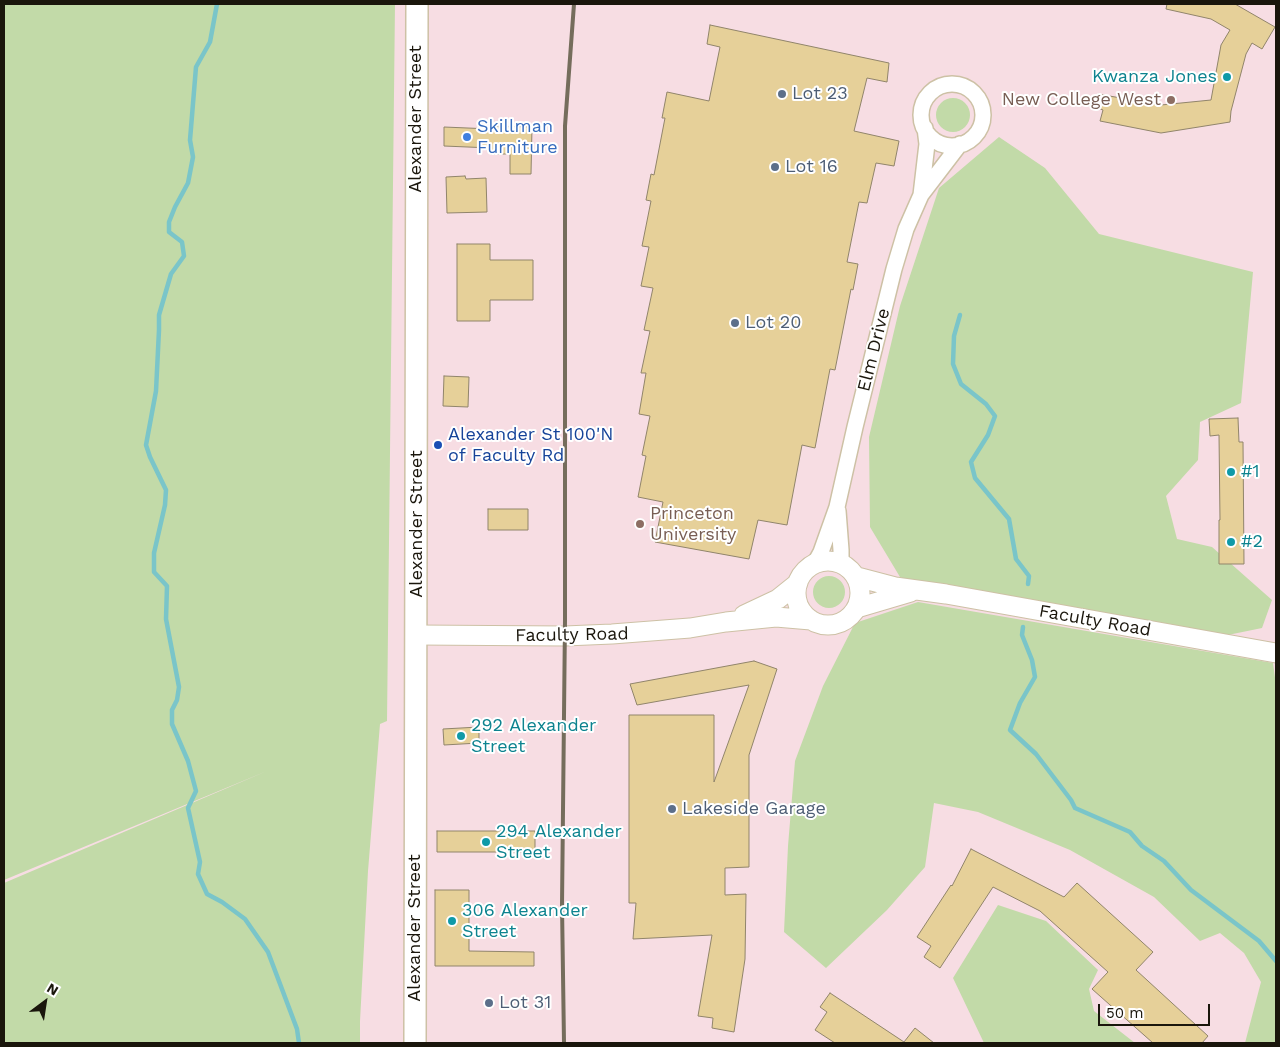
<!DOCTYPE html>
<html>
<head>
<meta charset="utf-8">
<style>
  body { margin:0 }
  #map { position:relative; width:1280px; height:1047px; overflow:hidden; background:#faeed1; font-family:"Work Sans",sans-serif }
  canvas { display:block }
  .frame { position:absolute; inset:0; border:5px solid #1a160c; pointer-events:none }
  .north { position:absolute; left:20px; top:977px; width:50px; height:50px; -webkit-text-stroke:4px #fff; paint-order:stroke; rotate:31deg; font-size:14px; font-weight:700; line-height:20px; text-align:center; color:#1a160c }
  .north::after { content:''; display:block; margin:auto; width:18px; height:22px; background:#1a160c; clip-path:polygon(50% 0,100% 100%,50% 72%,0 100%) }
  .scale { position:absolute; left:1098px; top:1004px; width:112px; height:22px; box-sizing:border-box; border:2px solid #1a160c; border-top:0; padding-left:6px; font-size:15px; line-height:18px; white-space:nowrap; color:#1a160c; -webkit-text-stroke:4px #fff; paint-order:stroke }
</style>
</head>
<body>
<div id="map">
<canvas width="1280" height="1047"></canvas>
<div class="frame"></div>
<div class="north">N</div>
<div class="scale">50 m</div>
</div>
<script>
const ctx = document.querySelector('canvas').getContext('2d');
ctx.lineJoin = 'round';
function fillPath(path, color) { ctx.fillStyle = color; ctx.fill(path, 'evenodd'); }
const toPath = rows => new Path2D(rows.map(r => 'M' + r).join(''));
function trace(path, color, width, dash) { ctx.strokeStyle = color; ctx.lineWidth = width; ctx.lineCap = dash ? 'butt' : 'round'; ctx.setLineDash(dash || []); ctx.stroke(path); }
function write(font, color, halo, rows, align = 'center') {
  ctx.font = font + ' "Work Sans",sans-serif'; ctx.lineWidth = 4; ctx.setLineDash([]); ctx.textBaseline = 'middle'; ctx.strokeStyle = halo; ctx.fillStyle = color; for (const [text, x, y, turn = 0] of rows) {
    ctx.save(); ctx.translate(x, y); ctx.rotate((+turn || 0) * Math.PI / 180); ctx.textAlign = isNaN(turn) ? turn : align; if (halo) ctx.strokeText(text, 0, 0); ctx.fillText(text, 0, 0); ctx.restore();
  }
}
fillPath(toPath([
  [4,4,1276,4,1276,1043,4,1043]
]), '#f7dde3');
fillPath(toPath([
  [4,4,395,4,387,721,380,724,368,871,360,1021,360,1043,4,1043,4,883,267,771,4,880],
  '936 115a17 17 0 1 1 34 0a17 17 0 1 1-34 0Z',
  [999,137,1045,168,1099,234,1253,272,1241,403,1200,422,1198,460,1166,496,1177,539,1212,547,1272,600,1262,628,1218,637,918,585,900,577,870,527,869,437,900,306,939,188],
  '813 592a16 16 0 1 1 32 0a16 16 0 1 1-32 0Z',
  [918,602,1273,663,1276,685,1276,1043,1245,1043,1261,982,1244,953,1220,933,1200,941,1154,897,1070,850,978,812,934,803,925,867,887,910,826,968,784,932,788,846,795,761,823,686,855,623],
  [998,905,1046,921,1098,970,1089,989,1094,1011,1135,1043,984,1043,953,978]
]), '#c2daa8');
trace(toPath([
  [217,4,210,42,196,67,190,140,193,157,188,183,175,207,169,222,169,232,182,242,184,256,171,274,159,315,159,330,156,391,146,445,150,457,166,490,165,505,154,553,154,572,167,586,166,619,179,687,177,700,172,710,172,724,188,761,196,791,188,808,200,862,198,874,207,894,222,902,245,919,268,952,297,1029,299,1043],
  [960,315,954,336,953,364,961,384,986,404,995,416,988,435,971,462,975,478,1009,519,1016,559,1029,576,1028,584],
  [1023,627,1022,635,1032,660,1035,677,1020,703,1010,730,1036,754,1071,800,1075,808,1130,832,1142,846,1164,861,1191,890,1259,941,1276,961]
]), '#7ac5c9', 4.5);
const building = toPath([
  [1167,4,1235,4,1275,27,1262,49,1252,43,1246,54,1231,111,1230,122,1161,133,1100,121,1103,110,1096,107,1098,94,1161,105,1211,100,1221,45,1230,30,1211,19,1166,9,1167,4],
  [710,25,889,63,887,82,867,78,854,131,899,141,894,166,876,163,867,203,859,202,847,262,858,264,853,290,851,289,835,370,830,369,815,448,802,445,787,525,758,520,749,559,655,542,663,502,638,497,646,456,642,455,650,416,639,414,646,373,641,373,650,331,644,330,653,288,641,286,649,247,642,246,651,201,646,200,651,174,654,175,665,118,662,118,667,92,709,101,720,47,707,44,710,25],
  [491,126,532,127,531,174,510,174,510,154,491,154,491,148,444,146,444,127,491,129,491,126],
  [465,176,466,179,486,178,487,212,447,213,446,177,465,176],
  [457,244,490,244,490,260,533,260,533,300,490,300,490,321,457,321,457,244],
  [444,376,469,377,468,407,443,406,444,376],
  [1238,418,1239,442,1243,442,1244,564,1219,564,1219,520,1220,520,1219,435,1210,436,1209,419,1238,418],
  [488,509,528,509,528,530,488,530,488,509],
  [754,661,777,669,749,755,749,867,725,868,725,895,746,894,745,959,734,1032,712,1028,713,1018,698,1016,712,935,633,939,636,903,629,903,629,715,714,715,714,782,749,685,637,705,630,684,754,661],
  [479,727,479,743,444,745,443,729,479,727],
  [437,831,535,831,535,852,437,852,437,831],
  [971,849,1064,897,1077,883,1153,952,1136,970,1208,1036,1202,1043,1153,1043,1092,989,1108,972,1040,911,993,887,940,968,924,957,931,946,917,937,951,885,952,886,971,849],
  [435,890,469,890,469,951,534,952,534,966,435,966,435,890],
  [830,993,904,1042,915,1028,934,1043,835,1043,815,1030,827,1012,820,1007,830,993]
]);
fillPath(building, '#e6d099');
trace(building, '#91856b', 1);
const minor = toPath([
  '921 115a31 31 0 1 1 62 0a31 31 0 1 1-62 0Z',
  [921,195,927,144,925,128],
  [838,511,841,550,841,563],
  [815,563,821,552,837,507,855,427,894,269,906,229,921,195,960,144]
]);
const tertiary = toPath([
  '796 593a32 32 0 1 1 64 0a32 32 0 1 1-64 0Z',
  [857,577,895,587,946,594,1276,653],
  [857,608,911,592],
  [744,615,778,599,798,583],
  [416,635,565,636,612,634,690,628,726,622,776,617,811,620]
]);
const secondary = toPath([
  [415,1043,417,4]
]);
trace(minor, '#cdc1a5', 18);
trace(tertiary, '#cdc1a5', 21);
trace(secondary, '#cdc1a5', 24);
trace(minor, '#fff', 15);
trace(tertiary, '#fff', 19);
trace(secondary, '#fff', 21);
trace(toPath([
  [564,1043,562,905,565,620,565,126,574,4]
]), '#756d5c', 4);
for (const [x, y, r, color] of [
  [1227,77,5,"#0f9aa8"],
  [782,94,5,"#5c6f8a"],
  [1171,100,5,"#8d6e63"],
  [467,137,5,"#3f7fe0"],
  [775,167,5,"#5c6f8a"],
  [735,323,5,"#5c6f8a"],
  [438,445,5,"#1a4fb4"],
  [1231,472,5,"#0f9aa8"],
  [640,524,5,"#8d6e63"],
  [1231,542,5,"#0f9aa8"],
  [461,736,5,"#0f9aa8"],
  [672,809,5,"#5c6f8a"],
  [486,842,5,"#0f9aa8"],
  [452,921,5,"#0f9aa8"],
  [489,1003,5,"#5c6f8a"]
]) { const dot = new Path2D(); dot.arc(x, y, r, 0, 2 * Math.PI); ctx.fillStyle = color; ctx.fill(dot); trace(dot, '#fff', 2); }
write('18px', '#0d838f', '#fff', [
  ["Kwanza Jones",1217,77,"right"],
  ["#1",1241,472],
  ["#2",1241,542],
  ["292 Alexander",471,726],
  ["Street",471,747],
  ["294 Alexander",496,832],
  ["Street",496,853],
  ["306 Alexander",462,911],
  ["Street",462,932]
], 'left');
write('18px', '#4e5e75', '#fff', [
  ["Lot 23",792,94],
  ["Lot 16",785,167],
  ["Lot 20",745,323],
  ["Lakeside Garage",682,809],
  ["Lot 31",499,1003]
], 'left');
write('18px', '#785e54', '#fff', [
  ["New College West",1161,100],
  ["Princeton",650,514,"left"],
  ["University",650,535,"left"]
], 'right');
write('18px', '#1a160c', '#fff', [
  ["Alexander Street",416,119,-90],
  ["Elm Drive",874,350,-76],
  ["Alexander Street",417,524,-90],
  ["Faculty Road",1095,621,10],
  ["Faculty Road",572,635,-1],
  ["Alexander Street",415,928,-90]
]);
write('18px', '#366cbe', '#fff', [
  ["Skillman",477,127],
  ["Furniture",477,148]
], 'left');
write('18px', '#164399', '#fff', [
  ["Alexander St 100'N",448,435],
  ["of Faculty Rd",448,456]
], 'left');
</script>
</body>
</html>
